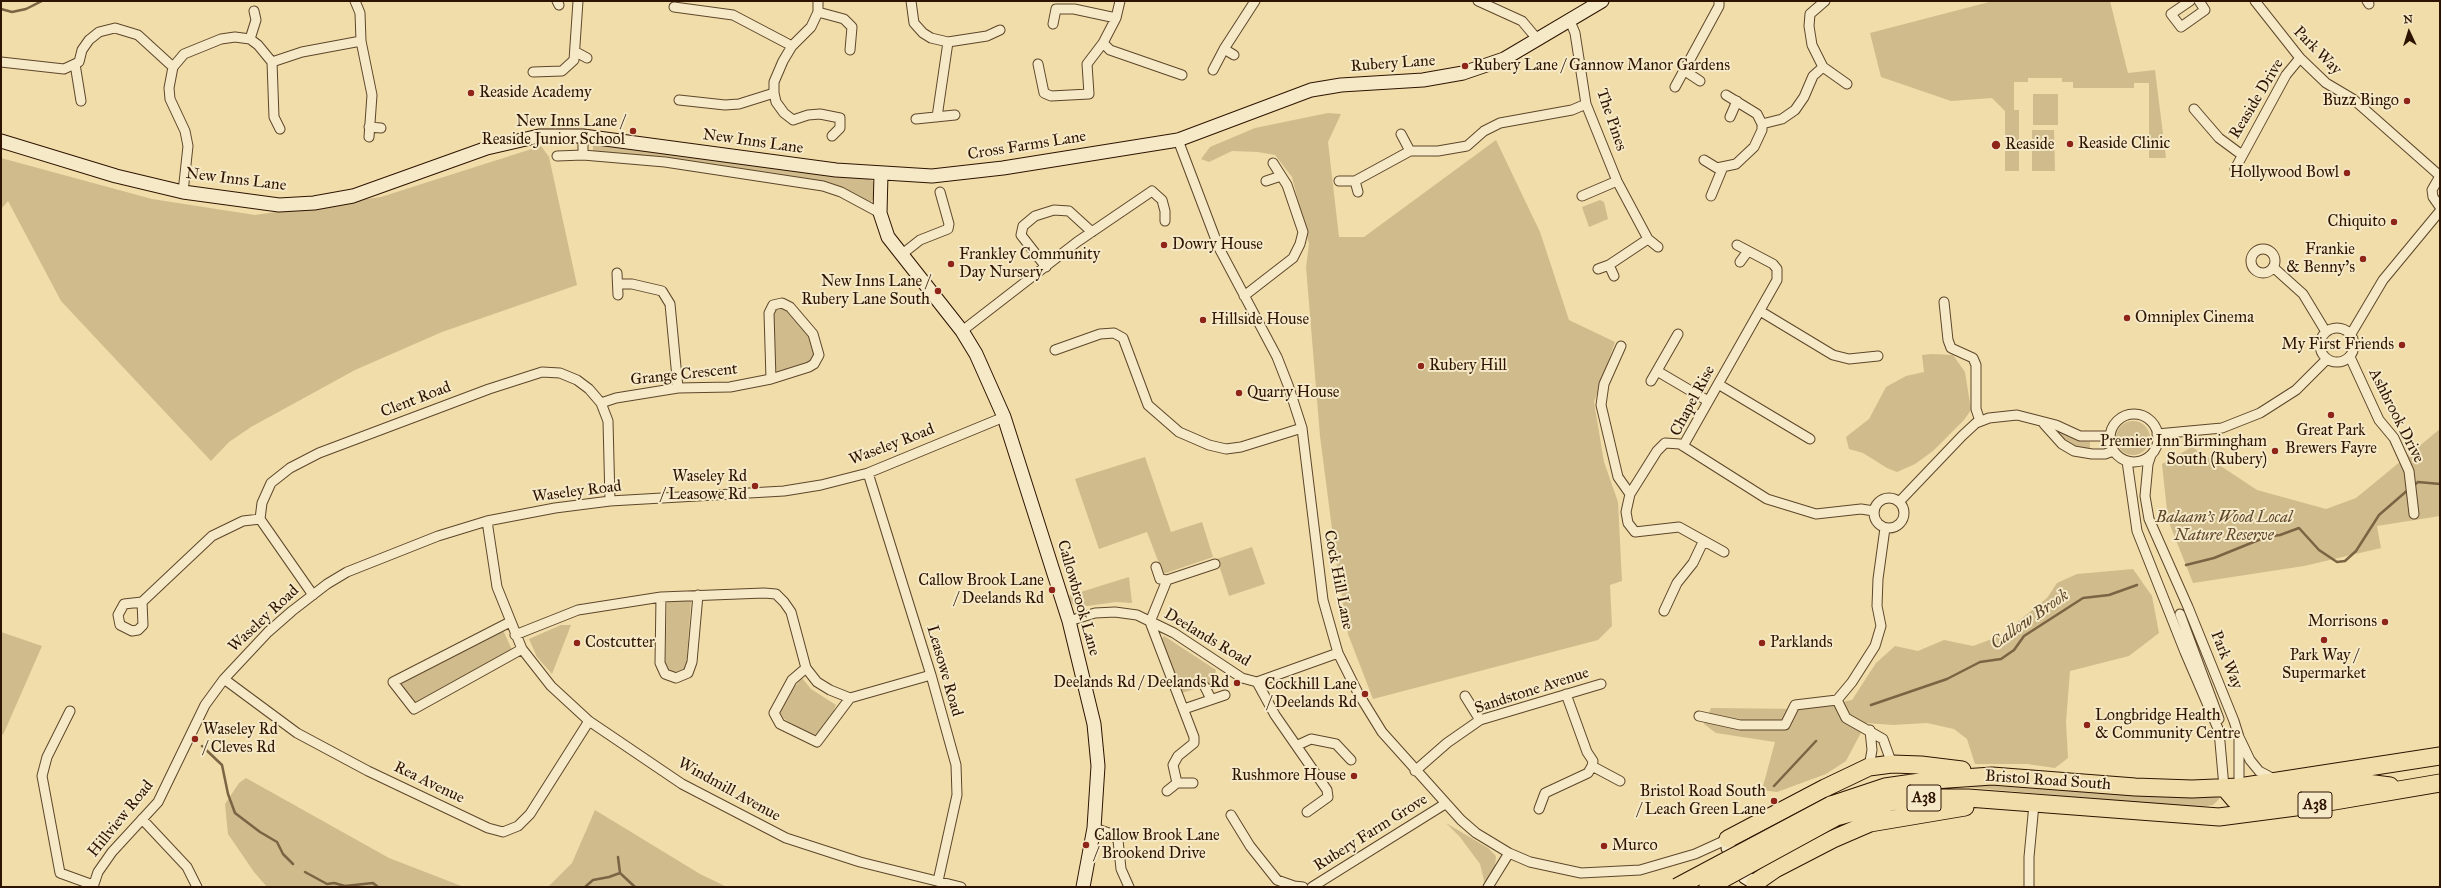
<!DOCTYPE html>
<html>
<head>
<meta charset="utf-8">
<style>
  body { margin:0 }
  #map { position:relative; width:2441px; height:888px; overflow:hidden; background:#f0dda9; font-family:"IM FELL Great Primer",serif }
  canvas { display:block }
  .frame { position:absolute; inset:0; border:2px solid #2e1300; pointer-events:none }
  .north { position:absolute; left:2389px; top:12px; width:40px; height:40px; -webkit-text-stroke:3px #f5e9c7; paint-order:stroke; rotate:356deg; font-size:11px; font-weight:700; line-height:16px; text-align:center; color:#2e1300 }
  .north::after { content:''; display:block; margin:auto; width:14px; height:18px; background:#2e1300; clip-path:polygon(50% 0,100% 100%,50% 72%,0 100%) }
</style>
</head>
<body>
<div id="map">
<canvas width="2441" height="888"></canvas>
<div class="frame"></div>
<div class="north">N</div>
</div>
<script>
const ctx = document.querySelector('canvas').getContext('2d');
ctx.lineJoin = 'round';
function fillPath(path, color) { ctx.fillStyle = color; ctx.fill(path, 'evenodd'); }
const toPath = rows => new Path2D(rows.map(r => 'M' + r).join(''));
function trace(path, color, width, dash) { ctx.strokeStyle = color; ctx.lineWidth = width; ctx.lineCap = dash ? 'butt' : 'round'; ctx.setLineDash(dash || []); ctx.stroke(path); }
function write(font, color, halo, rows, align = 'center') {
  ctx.font = font + ' "IM FELL Great Primer",serif'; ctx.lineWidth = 4; ctx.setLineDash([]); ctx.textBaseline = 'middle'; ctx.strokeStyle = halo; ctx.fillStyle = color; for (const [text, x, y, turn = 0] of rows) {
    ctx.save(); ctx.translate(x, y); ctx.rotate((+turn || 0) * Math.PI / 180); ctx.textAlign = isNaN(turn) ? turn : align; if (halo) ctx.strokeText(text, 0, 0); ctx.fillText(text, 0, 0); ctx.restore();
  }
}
fillPath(toPath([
  [1993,1,2110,1,2128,73,2155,70,2166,158,2149,158,2149,83,2134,83,2134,88,2073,88,2073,82,2062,82,2062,78,2028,78,2028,82,2014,82,2014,110,2019,110,2019,171,2005,171,2005,111,1992,98,1951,101,1881,77,1870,33],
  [2033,94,2058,94,2058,125,2033,125],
  [1328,113,1341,114,1328,142,1339,237,1364,237,1496,140,1540,232,1569,320,1615,342,1594,402,1604,462,1618,502,1622,581,1610,585,1612,626,1598,640,1373,699,1348,634,1336,560,1320,436,1306,267,1309,244,1292,177,1275,155,1258,152,1232,151,1209,162,1201,159,1210,147,1255,128],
  [2032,130,2054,130,2055,171,2032,171],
  [597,142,866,178,873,181,876,195,871,202,832,184,806,178,666,157,593,153,593,145],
  [541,146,549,157,577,285,442,332,355,370,251,427,229,442,211,461,61,301,8,201,1,209,1,158,152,199,255,215,381,197],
  [1600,200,1604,202,1608,219,1589,227,1582,207],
  [775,307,785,308,811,336,815,358,801,367,778,372,775,368,775,328,772,312],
  [1932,354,1953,355,1965,372,1971,410,1964,420,1933,451,1915,464,1897,472,1887,468,1863,453,1849,449,1846,437,1869,419,1886,387,1906,376,1924,372,1922,355],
  '2116 438a17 17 0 1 1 34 0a17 17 0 1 1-34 0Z',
  [2050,429,2090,442,2090,454,2067,448],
  [2440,429,2440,516,2377,526,2381,548,2304,566,2193,583,2168,520,2162,464,2192,447,2257,490,2326,509,2356,498],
  [1145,457,1171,532,1202,522,1213,557,1163,574,1147,532,1099,549,1075,479],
  [1252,547,1265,584,1229,596,1217,559],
  [2133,569,2152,596,2159,633,2129,656,2070,671,2066,722,2068,758,2055,768,2027,764,1975,764,1967,739,1954,729,1927,723,1893,725,1866,723,1846,761,1826,774,1777,792,1762,790,1775,742,1716,733,1704,724,1711,708,1804,709,1852,700,1876,663,1895,646,1918,651,1944,640,1973,646,2000,636,2047,598,2057,583,2077,574],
  [1129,577,1132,603,1116,602,1080,607,1072,604,1068,596],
  [667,601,691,601,686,670,679,674,670,673,665,668],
  [561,625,571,625,552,674,537,657,529,639],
  [503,630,513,652,415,703,401,684],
  [1,632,42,646,3,735,1,734],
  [1164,636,1216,670,1213,683,1182,693,1161,640],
  [802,678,811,689,836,705,828,724,817,738,784,719,780,712,792,690],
  [246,778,389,858,464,887,267,887,254,872,228,834,225,804,239,783],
  [1993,782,2220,793,2219,799,2213,805,2195,808,1955,786],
  [595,810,700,874,727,887,548,887,572,863],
  [1446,823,1488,848,1496,856,1495,866,1485,884,1480,864,1460,837]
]), '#cfbb8c');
trace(toPath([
  [1,9,12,12,26,9,42,1],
  [2413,486,2418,482,2440,484],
  [2186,565,2214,558,2266,537,2280,535,2299,528,2319,550,2337,562,2345,561,2356,551,2379,515,2409,489],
  [1871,705,1947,679,1980,662,2001,659,2014,650,2024,636,2083,598,2109,595,2137,585],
  [202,746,222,765,228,794,235,813,260,832,277,842,283,854,293,864],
  [1774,786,1816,741],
  [618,857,620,873],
  [305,872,327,884,334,883,345,886,373,883,378,887],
  [585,887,593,880,609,877,620,873,635,887]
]), '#7b6343', 2.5);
const street = toPath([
  [355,1,360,13,361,41,372,95,369,137],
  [557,1,559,5],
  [818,1,818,12,811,27,792,46,783,61,774,82,774,93,776,102,784,113,793,120,808,115,820,114,840,118,840,128,832,136],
  [911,1,914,23,923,33,931,38,948,42,987,36,1000,30],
  [1478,1,1522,21,1538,40],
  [1825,1,1810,14,1809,26,1812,45,1823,67,1847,84],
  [2190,1,2171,14,2181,27,2205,10,2199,1],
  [2255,1,2300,58,2326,83,2353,99,2440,176],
  [2367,1,2369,4],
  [674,7,733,15,792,46],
  [818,12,844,19,852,27,850,50],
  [1570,21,1575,33,1586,104,1617,181,1648,239,1658,247],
  [1053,24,1056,9,1074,9,1116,18],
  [250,39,256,20,254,11],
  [1103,43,1110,50,1182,75],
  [1224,49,1234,55],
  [576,52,587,58],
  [1,62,64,69,79,62,82,50,89,40,99,32,115,28,138,35,173,67],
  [272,62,302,52,361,41],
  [75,64,81,101],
  [1038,64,1044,93,1051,96,1089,94,1087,64,1103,43,1116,18,1120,1],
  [1213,70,1224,49,1255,1],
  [1685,71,1700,81],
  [533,72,562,71,574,60,578,1],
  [1675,87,1719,6,1719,1],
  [1726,95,1757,114,1762,124,1782,119,1795,110,1804,97,1813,76,1823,67],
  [679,100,725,105,739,104,774,93],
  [2194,109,2219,138,2242,155],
  [937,117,948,42],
  [1730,117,1737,101],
  [916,119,955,115],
  [369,127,381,128],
  [1401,134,1410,151],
  [583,136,583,155,665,162,823,186,841,192,880,213],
  [1178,140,1219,248,1277,357,1288,385,1302,428,1323,600,1338,653,1358,693,1382,732,1461,820,1476,833,1509,853,1530,862,1581,873,1640,870,1695,854,1728,839],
  [557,156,583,155],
  [1704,160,1717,168,1736,164,1754,147,1762,130,1762,124],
  [2235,169,2286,75,2300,58],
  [2440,176,2432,190,2433,197,2440,207],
  [1266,181,1281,176],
  [1339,181,1355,181,1410,151,1438,151,1467,146,1484,131,1500,123,1572,110,1586,104],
  [1355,181,1358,192],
  [183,192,188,146,185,131,170,99,169,88,173,67,184,54,221,39,235,37,250,39,258,45,272,62,274,117,280,129],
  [1582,196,1617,181],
  [1711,196,1723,167],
  '2251 261a12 12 0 1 1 24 0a12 12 0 1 1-24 0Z',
  [901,255,920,240,948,229,949,224,940,192],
  [1740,262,1748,251],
  [1609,265,1614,276],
  [1046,267,1021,235,1023,226,1035,216,1054,210,1069,211,1092,232],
  [2273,267,2303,294,2326,332],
  [1598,269,1609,265,1648,239],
  [617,273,618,295],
  [618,284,632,284,662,291,670,304,678,388],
  [1244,296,1293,258,1300,244,1303,232,1287,185,1273,163],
  [1944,302,1948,340,1951,348,1973,358,1976,365,1976,409,1980,421],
  [1760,311,1833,355,1849,359,1878,356],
  '2320 345a17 17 0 1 1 34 0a17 17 0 1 1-34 0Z',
  [962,331,1077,242,1152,191,1162,200,1165,211,1165,221],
  [2351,334,2383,280,2440,211],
  [1621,346,1604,384,1601,405,1618,477,1630,494],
  [1055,350,1100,334,1114,333,1123,338,1148,405,1179,432,1209,445,1226,449,1241,447,1302,428],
  [2350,357,2379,420,2394,438,2409,471,2414,514],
  [1657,371,1708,401],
  [1651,381,1678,334],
  [1718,384,1810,439],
  [601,403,616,398,678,388,730,387,771,379,809,367,814,364,819,355,813,334,790,307,782,303,773,305,769,313,771,379],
  '2110 438a24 24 0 1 1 48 0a24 24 0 1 1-48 0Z',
  [2044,424,2062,444,2074,451,2092,454,2105,454,2113,451],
  [2157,434,2222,428,2260,413,2296,390,2327,359],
  [1683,446,1777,280,1777,269,1773,264,1737,245],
  [2151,455,2148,464,2145,496,2149,519,2188,607,2234,721,2239,737,2250,760,2259,771,2276,780],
  [2127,461,2137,531,2185,652,2219,731,2224,787],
  [868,473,931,675,956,765,957,795,938,881],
  '1874 513a15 15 0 1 1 30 0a15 15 0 1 1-30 0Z',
  [1899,502,1962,436,1976,423,1989,418,2017,415,2056,425,2080,436,2110,436],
  [487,521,497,587,522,649,551,686,589,721,682,784,786,838,860,862,961,887],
  [1724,552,1679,527,1635,532,1628,523,1626,512,1630,494,1657,451,1665,443,1680,444,1767,499,1816,514,1861,509,1874,511],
  [1156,567,1160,579,1167,580,1150,622,1194,737,1194,743,1178,756,1173,765,1177,783],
  [1167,580,1215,564],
  [313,595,260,519,262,503,271,483,290,468,319,453,489,389,542,372,560,373,577,380,589,389,601,403,608,421,610,501],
  [661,597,660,663,665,674,676,678,688,673,692,662,698,595],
  [142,602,143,625,138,630,132,631,120,625,118,615,124,604,142,602,212,536,243,521,260,519],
  [1664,611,1677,583,1693,563,1703,542],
  [2180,614,2219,719],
  [1069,621,1095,613,1115,612,1137,615,1174,633,1242,678,1257,682,1338,653],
  [510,622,393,682,414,709,522,649],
  [515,635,578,610,661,597,764,593,776,594,784,602,791,612,806,668,817,682,830,690,850,698,931,675],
  [806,668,792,680,774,713,780,724,817,742,850,698],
  [224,679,297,733,368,771,488,828,503,832,518,826,530,814,589,721],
  [1257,682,1275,715,1327,790,1328,797,1307,812],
  [1205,687,1211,699],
  [1566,694,1587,752,1593,761,1592,766,1620,781],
  [1465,696,1480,720],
  [1837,700,1846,718,1883,739,1892,764],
  [1184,709,1225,695],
  [70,711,47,757,42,776,60,873,93,885],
  [1699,716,1740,725,1785,725,1795,705,1837,700,1852,682,1875,646,1881,626,1877,606,1878,579,1885,528],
  [2239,739,2239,787],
  [1298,745,1311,739,1336,744,1351,760],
  [1869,767,1872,750,1870,730],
  [1415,771,1447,743,1480,720,1601,684],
  [1167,791,1177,783,1193,783],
  [1539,809,1545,793,1588,773,1592,766],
  [1231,815,1250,846,1277,880,1294,886,1303,887],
  [142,819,187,867,197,887],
  [1094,828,1109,833,1118,840,1121,869,1129,887],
  [93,887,98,872,112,852,158,802,205,705,224,679,268,632,292,611,327,584,347,572,438,536,487,521,555,508,610,501,784,491,821,485,868,473,1004,417],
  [1312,887,1445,804],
  [1488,887,1509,853],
  [2029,887,2029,857,2034,804]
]);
const secondary = toPath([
  [1,141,116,176,183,192,279,205,314,203,353,196,487,148,539,136,583,136,836,170,932,176,1003,168,1178,140,1311,90,1341,85,1423,80,1463,73,1504,59,1602,1],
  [881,174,880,213,888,237,962,331,976,354,1004,417,1069,621,1094,724,1098,766,1094,828,1083,887],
  [1728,839,1728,848,1745,877,1755,883]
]);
const highway = toPath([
  [2224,787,2235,800,2248,801,2359,782,2390,786],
  [1831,805,1885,787,1934,780,1992,776,2135,787,2192,789,2239,787,2440,756],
  [1836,817,1890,802,1918,798,1968,798,2219,817,2311,805,2440,783],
  [1728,839,1825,788,1869,767,1892,764,1921,765,1962,770],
  [1755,883,1775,869,1833,839,1870,823,1965,807]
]);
trace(street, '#5e462a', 11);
trace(secondary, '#2e1300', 15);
trace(highway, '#2e1300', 19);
trace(street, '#f5e9c7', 9);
trace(secondary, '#f5e9c7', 13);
trace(highway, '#f0dda9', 17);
const highwayBridge = toPath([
  [1677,887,1831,805],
  [1708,887,1836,817]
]);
trace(highwayBridge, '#2e1300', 19, []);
trace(highwayBridge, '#f0dda9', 17);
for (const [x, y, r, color] of [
  [1465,66,4,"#8f2418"],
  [471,93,4,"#8f2418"],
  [2407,101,4,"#8f2418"],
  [633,131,4,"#8f2418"],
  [2070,144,4,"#8f2418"],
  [1996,145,5,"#8f2418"],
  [2347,173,4,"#8f2418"],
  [2394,222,4,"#8f2418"],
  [1164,245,4,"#8f2418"],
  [2363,259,4,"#8f2418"],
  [951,264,4,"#8f2418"],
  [938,291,4,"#8f2418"],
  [2127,318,4,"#8f2418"],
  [1203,320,4,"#8f2418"],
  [2402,345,4,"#8f2418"],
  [1421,366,4,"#8f2418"],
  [1239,393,4,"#8f2418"],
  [2331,415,4,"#8f2418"],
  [2275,451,4,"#8f2418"],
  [755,486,4,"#8f2418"],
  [1052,590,4,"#8f2418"],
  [2385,622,4,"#8f2418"],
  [2324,640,4,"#8f2418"],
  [577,643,4,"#8f2418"],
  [1762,643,4,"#8f2418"],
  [1237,683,4,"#8f2418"],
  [1365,694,4,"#8f2418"],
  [2087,725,4,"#8f2418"],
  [195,739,4,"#8f2418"],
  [1354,776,4,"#8f2418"],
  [1774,801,4,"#8f2418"],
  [1086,845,4,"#8f2418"],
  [1604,846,4,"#8f2418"]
]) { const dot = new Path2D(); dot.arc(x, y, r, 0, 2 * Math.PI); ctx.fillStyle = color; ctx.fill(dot); trace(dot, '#f5e9c7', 1.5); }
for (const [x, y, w] of [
  [1924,798,34],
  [2315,805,34]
]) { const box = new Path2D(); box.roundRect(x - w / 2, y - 13, w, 26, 3); ctx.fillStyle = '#f5e9c7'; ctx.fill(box); trace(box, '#2e1300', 1); }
write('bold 15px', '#2e1300', null, [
  ["A38",1924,798],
  ["A38",2315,805]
]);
write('16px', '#2e1300', '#f5e9c7', [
  ["Park Way",2317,51,45],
  ["Rubery Lane",1393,64,-4],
  ["Reaside Drive",2257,99,-59],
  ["The Pines",1611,120,71],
  ["New Inns Lane",753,142,8],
  ["Cross Farms Lane",1027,146,-9],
  ["New Inns Lane",236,180,7],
  ["Grange Crescent",684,375,-6],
  ["Clent Road",416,400,-21],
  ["Chapel Rise",1693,401,-62],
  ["Ashbrook Drive",2396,416,63],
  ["Waseley Road",892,445,-21],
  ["Waseley Road",577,492,-7],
  ["Cock Hill Lane",1338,580,79],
  ["Callowbrook Lane",1078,598,74],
  ["Waseley Road",264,619,-43],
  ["Deelands Road",1207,638,31],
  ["Park Way",2226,660,68],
  ["Leasowe Road",944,671,74],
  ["Sandstone Avenue",1532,691,-18],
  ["Bristol Road South",2048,781,4],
  ["Rea Avenue",429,783,26],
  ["Windmill Avenue",729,790,29],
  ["Hillview Road",121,819,-51],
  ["Rubery Farm Grove",1371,833,-32]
]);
write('16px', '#2e1300', '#f5e9c7', [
  ["Rubery Lane / Gannow Manor Gardens",1473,66],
  ["Reaside Academy",479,93],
  ["Buzz Bingo",2399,101,"right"],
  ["New Inns Lane /",625,122,"right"],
  ["Reaside Junior School",625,140,"right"],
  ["Reaside Clinic",2078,144],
  ["Reaside",2005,145],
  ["Hollywood Bowl",2339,173,"right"],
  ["Chiquito",2386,222,"right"],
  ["Dowry House",1172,245],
  ["Frankie",2355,250,"right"],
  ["& Benny's",2355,268,"right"],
  ["Frankley Community",959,255],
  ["Day Nursery",959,273],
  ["New Inns Lane /",930,282,"right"],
  ["Rubery Lane South",930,300,"right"],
  ["Omniplex Cinema",2135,318],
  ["Hillside House",1211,320],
  ["My First Friends",2394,345,"right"],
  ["Rubery Hill",1429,366],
  ["Quarry House",1247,393],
  ["Great Park",2331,431,"center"],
  ["Brewers Fayre",2331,449,"center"],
  ["Premier Inn Birmingham",2267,442,"right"],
  ["South (Rubery)",2267,460,"right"],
  ["Waseley Rd",747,477,"right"],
  ["/ Leasowe Rd",747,495,"right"],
  ["Callow Brook Lane",1044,581,"right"],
  ["/ Deelands Rd",1044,599,"right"],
  ["Morrisons",2377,622,"right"],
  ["Costcutter",585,643],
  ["Parklands",1770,643],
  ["Park Way /",2324,656,"center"],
  ["Supermarket",2324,674,"center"],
  ["Deelands Rd / Deelands Rd",1229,683,"right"],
  ["Cockhill Lane",1357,685,"right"],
  ["/ Deelands Rd",1357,703,"right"],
  ["Longbridge Health",2095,716],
  ["& Community Centre",2095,734],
  ["Waseley Rd",203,730],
  ["/ Cleves Rd",203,748],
  ["Rushmore House",1346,776,"right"],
  ["Bristol Road South",1766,792,"right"],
  ["/ Leach Green Lane",1766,810,"right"],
  ["Callow Brook Lane",1094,836],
  ["/ Brookend Drive",1094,854],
  ["Murco",1612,846]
], 'left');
write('italic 16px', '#5e452a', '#f5e9c7', [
  ["Balaam's Wood Local",2224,518],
  ["Nature Reserve",2224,536]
]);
write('italic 17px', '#61482d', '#f5e9c7', [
  ["Callow Brook",2030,620,-35]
]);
</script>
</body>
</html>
